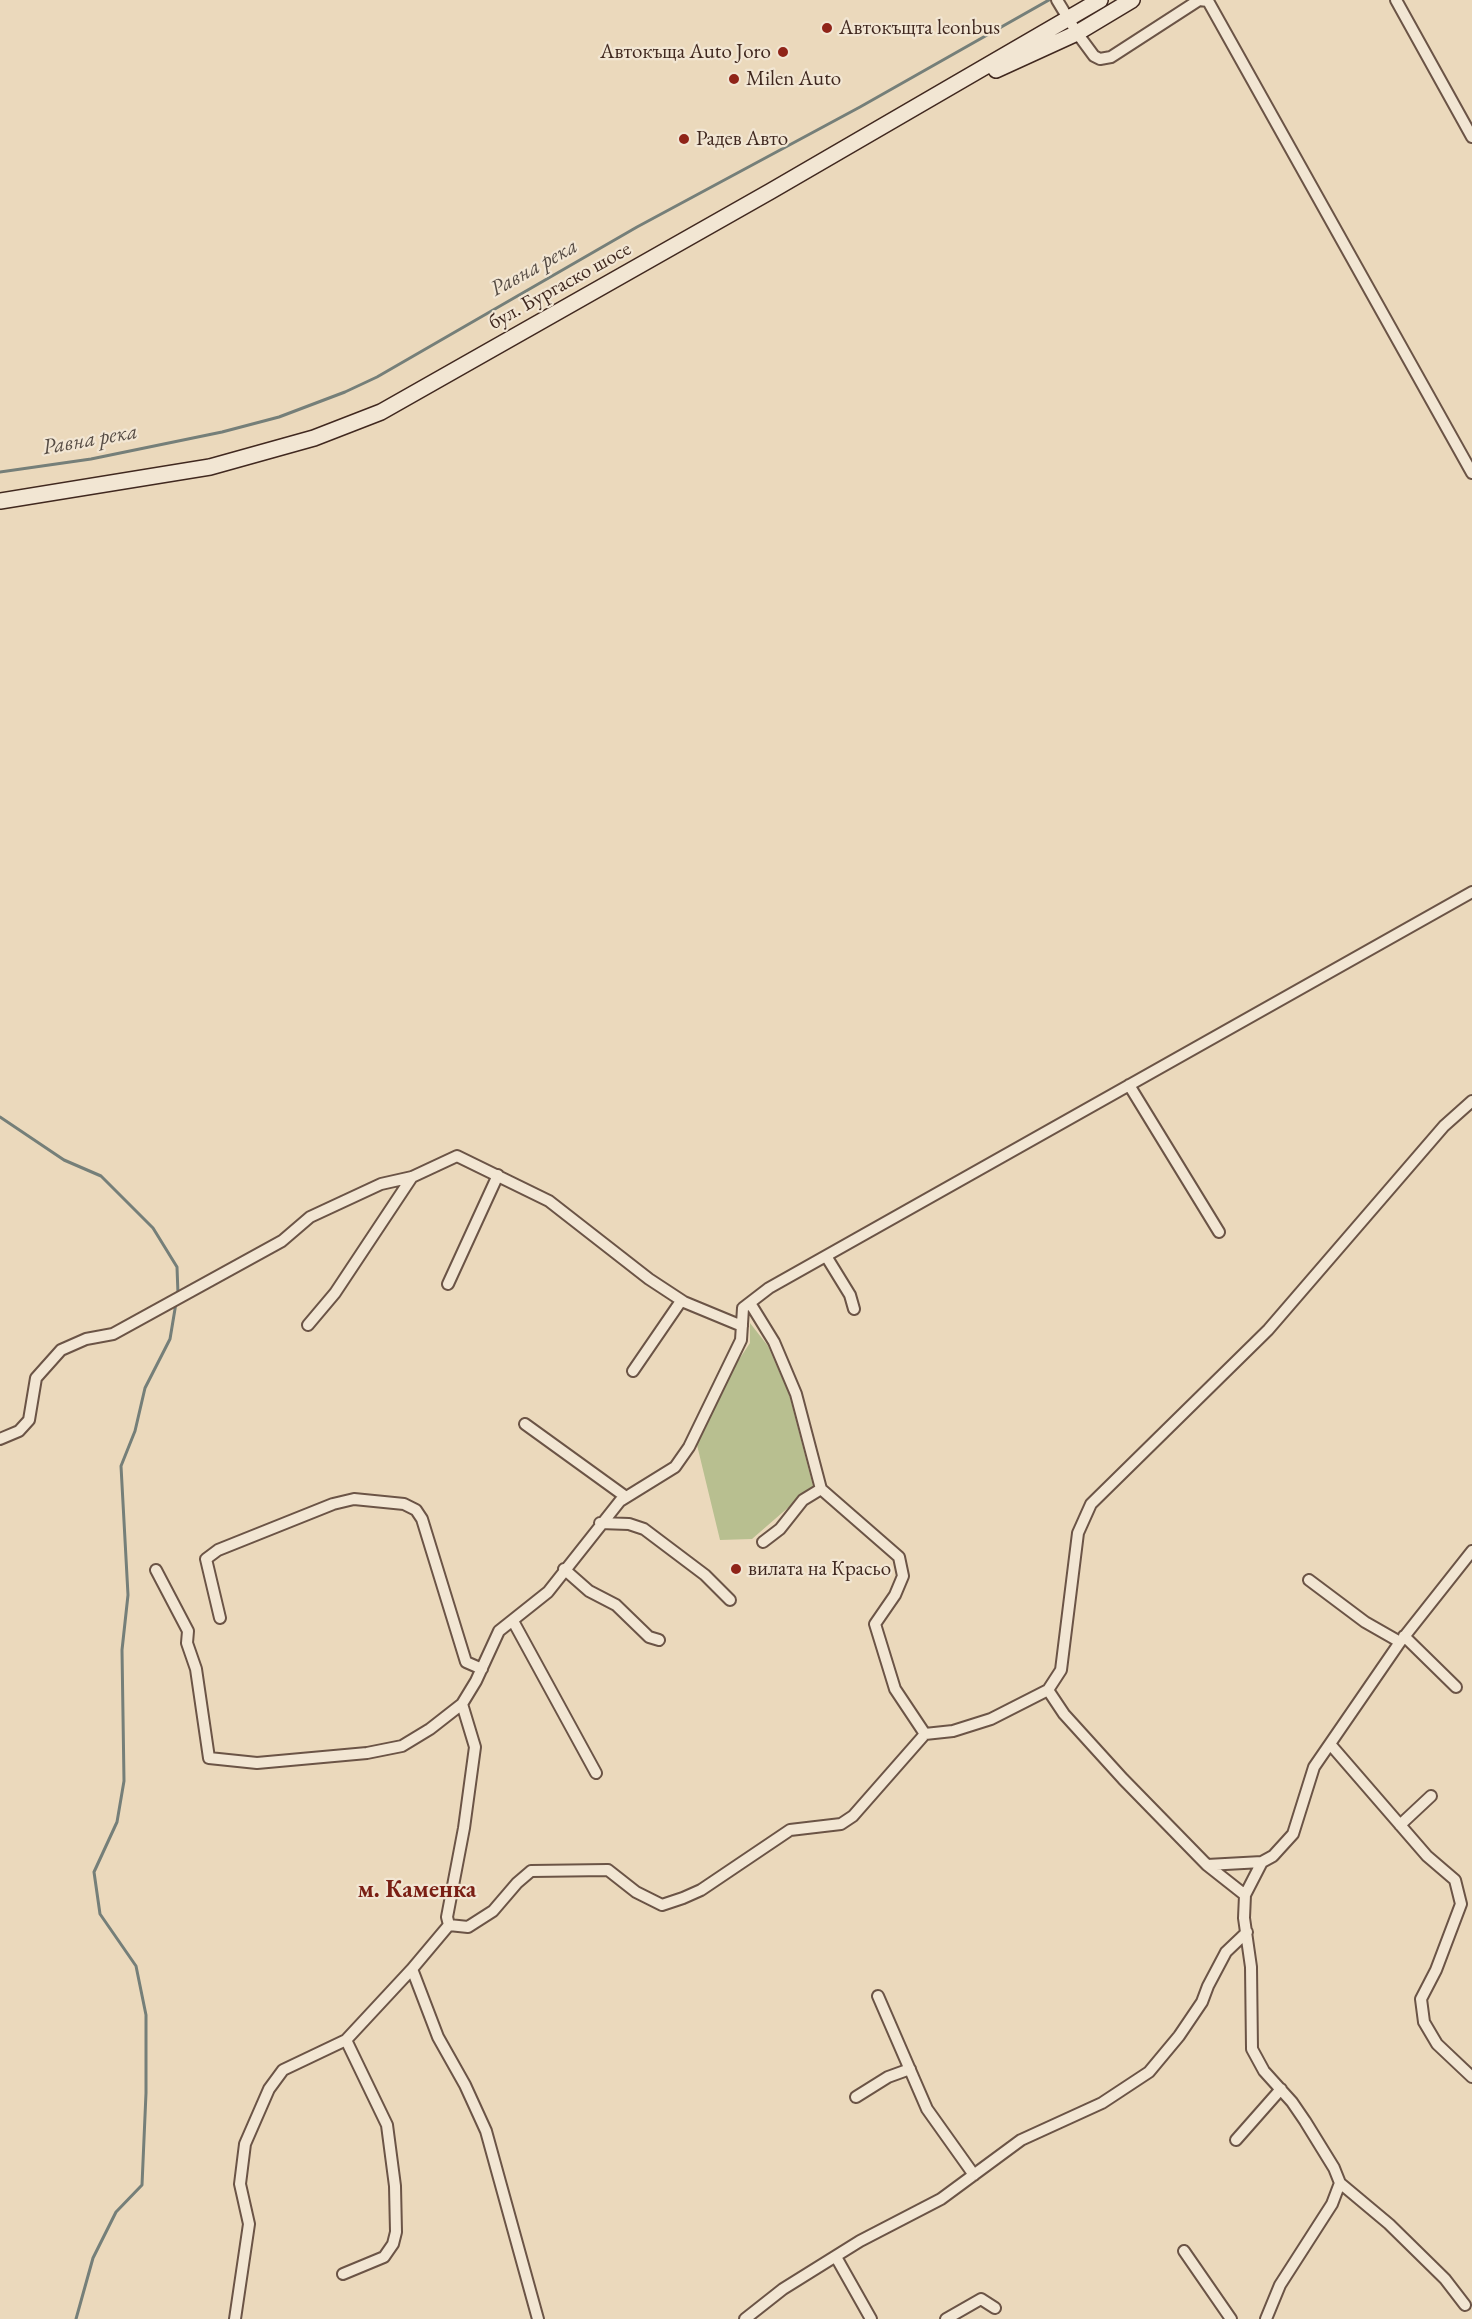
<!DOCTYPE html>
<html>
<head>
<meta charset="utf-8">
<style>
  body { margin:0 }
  canvas { display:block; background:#ebd9bc }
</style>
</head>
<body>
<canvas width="1472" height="2319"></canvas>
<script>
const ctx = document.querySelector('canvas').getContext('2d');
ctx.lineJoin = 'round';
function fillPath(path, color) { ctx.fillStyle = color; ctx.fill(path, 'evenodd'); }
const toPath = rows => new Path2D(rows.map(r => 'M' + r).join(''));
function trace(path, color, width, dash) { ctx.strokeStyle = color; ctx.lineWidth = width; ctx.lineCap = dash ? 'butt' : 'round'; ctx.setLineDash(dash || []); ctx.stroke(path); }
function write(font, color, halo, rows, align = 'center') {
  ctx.font = font + ' "EB Garamond",serif'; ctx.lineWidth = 4.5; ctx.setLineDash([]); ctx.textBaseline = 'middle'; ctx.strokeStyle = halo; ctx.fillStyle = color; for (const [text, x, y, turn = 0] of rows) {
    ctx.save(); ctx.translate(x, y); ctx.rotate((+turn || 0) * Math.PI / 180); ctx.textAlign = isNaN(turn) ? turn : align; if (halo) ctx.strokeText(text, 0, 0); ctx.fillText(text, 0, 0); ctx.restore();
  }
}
fillPath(toPath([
  [750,1323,768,1346,789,1394,813,1486,752,1539,720,1540,697,1445,730,1373,750,1343]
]), '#b8bf90');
trace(toPath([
  [0,472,91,459,222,432,279,417,345,392,377,377,637,227,860,107,1049,0],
  [0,1117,64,1160,101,1176,153,1228,177,1267,178,1294],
  [76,2319,93,2258,116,2212,142,2185,146,2093,146,2015,136,1966,100,1914,94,1872,117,1822,124,1781,122,1650,128,1595,121,1466,135,1431,145,1388,170,1339,176,1303]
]), '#757f79', 3);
const street = toPath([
  [1057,0,1077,33,1094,56,1100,59,1111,57,1199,0,1208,1,1472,473],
  [1396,0,1472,137],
  [1129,1085,1219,1232],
  [826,1256,850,1295,854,1309],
  [448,1284,498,1175],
  [750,1303,774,1342,796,1394,821,1489,899,1557,903,1576,895,1595,875,1624,895,1689,925,1734],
  [308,1325,335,1293,412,1177],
  [633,1371,681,1301],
  [525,1424,626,1497],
  [0,1439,19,1431,29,1420,36,1378,61,1350,86,1339,113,1334,282,1241,310,1217,381,1184,412,1177,457,1156,549,1201,649,1279,684,1302,742,1326],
  [600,1523,629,1524,644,1529,705,1575,730,1600],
  [763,1542,780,1529,803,1500,821,1489],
  [564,1569,589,1591,616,1605,649,1637,659,1640],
  [156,1570,188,1631,187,1643,196,1669,209,1758,257,1763,367,1753,402,1746,430,1729,462,1704],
  [1309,1580,1365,1622,1400,1642],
  [220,1618,206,1559,218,1550,333,1504,354,1499,404,1504,416,1510,422,1519,466,1662,482,1669],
  [513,1621,596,1773],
  [1404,1636,1456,1687],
  [1048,1690,991,1719,953,1731,925,1734,853,1816,841,1824,790,1830,701,1890,683,1898,662,1905,636,1892,608,1870,531,1871,517,1883,493,1911,468,1927,449,1925,447,1917,464,1828,475,1747,462,1704,476,1681,499,1631,548,1592,620,1501,675,1467,689,1447,741,1340,743,1308,769,1288,1472,892],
  [1330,1744,1427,1856,1455,1880,1461,1904,1436,1970,1421,1999,1424,2022,1437,2044,1472,2077],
  [1400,1825,1431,1796],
  [1207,1865,1262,1862],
  [1245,1895,1207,1865,1123,1779,1064,1714,1048,1690,1061,1670,1078,1533,1091,1504,1268,1330,1444,1126,1472,1101],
  [449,1925,412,1969,438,2037,465,2085,486,2131,538,2319],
  [878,1996,927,2109,974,2175],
  [856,2097,888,2077,910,2069],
  [1236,2140,1281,2089],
  [1340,2183,1389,2224,1445,2279,1465,2305],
  [1184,2251,1231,2319],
  [836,2257,871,2319],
  [343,2274,384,2257,393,2244,396,2232,395,2186,387,2125,346,2040],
  [235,2319,249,2224,240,2184,245,2144,269,2089,283,2070,346,2040,412,1969],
  [745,2319,783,2289,860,2241,941,2199,1021,2140,1102,2103,1149,2072,1179,2036,1202,2002,1208,1986,1226,1952,1247,1932],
  [946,2319,981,2299,995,2308],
  [1266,2319,1280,2285,1332,2204,1340,2183,1334,2168,1305,2121,1292,2102,1264,2071,1252,2049,1251,1967,1244,1918,1245,1895,1262,1862,1273,1856,1293,1834,1314,1767,1400,1642,1472,1551]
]);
const secondary = toPath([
  [996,70,1077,33,1132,0],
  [0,501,210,467,314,438,381,412,771,191,1100,0]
]);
trace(street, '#6b5446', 14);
trace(secondary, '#40281f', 18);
trace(street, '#f2e6d3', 10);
trace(secondary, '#f2e6d3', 15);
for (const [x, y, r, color] of [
  [827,28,6,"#8f2418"],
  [783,52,6,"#8f2418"],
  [734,79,6,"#8f2418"],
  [684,139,6,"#8f2418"],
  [736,1569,6,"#8f2418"]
]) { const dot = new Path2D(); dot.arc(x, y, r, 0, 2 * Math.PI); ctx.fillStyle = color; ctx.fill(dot); trace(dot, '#f2e6d3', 2); }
write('21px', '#40281f', '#f2e6d3', [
  ["Автокъщта leonbus",839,28],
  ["Автокъща Auto Joro",771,52,"right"],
  ["Milen Auto",746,79],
  ["Радев Авто",696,139],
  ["вилата на Красьо",748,1569]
], 'left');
write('21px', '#40281f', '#f2e6d3', [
  ["бул. Бургаско шосе",560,286,-29]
]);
write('italic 22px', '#564c44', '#f2e6d3', [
  ["Равна река",534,268,-29],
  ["Равна река",90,440,-10]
]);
write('bold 24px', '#7a1f14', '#f2e6d3', [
  ["м. Каменка",417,1890]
]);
</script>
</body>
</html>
